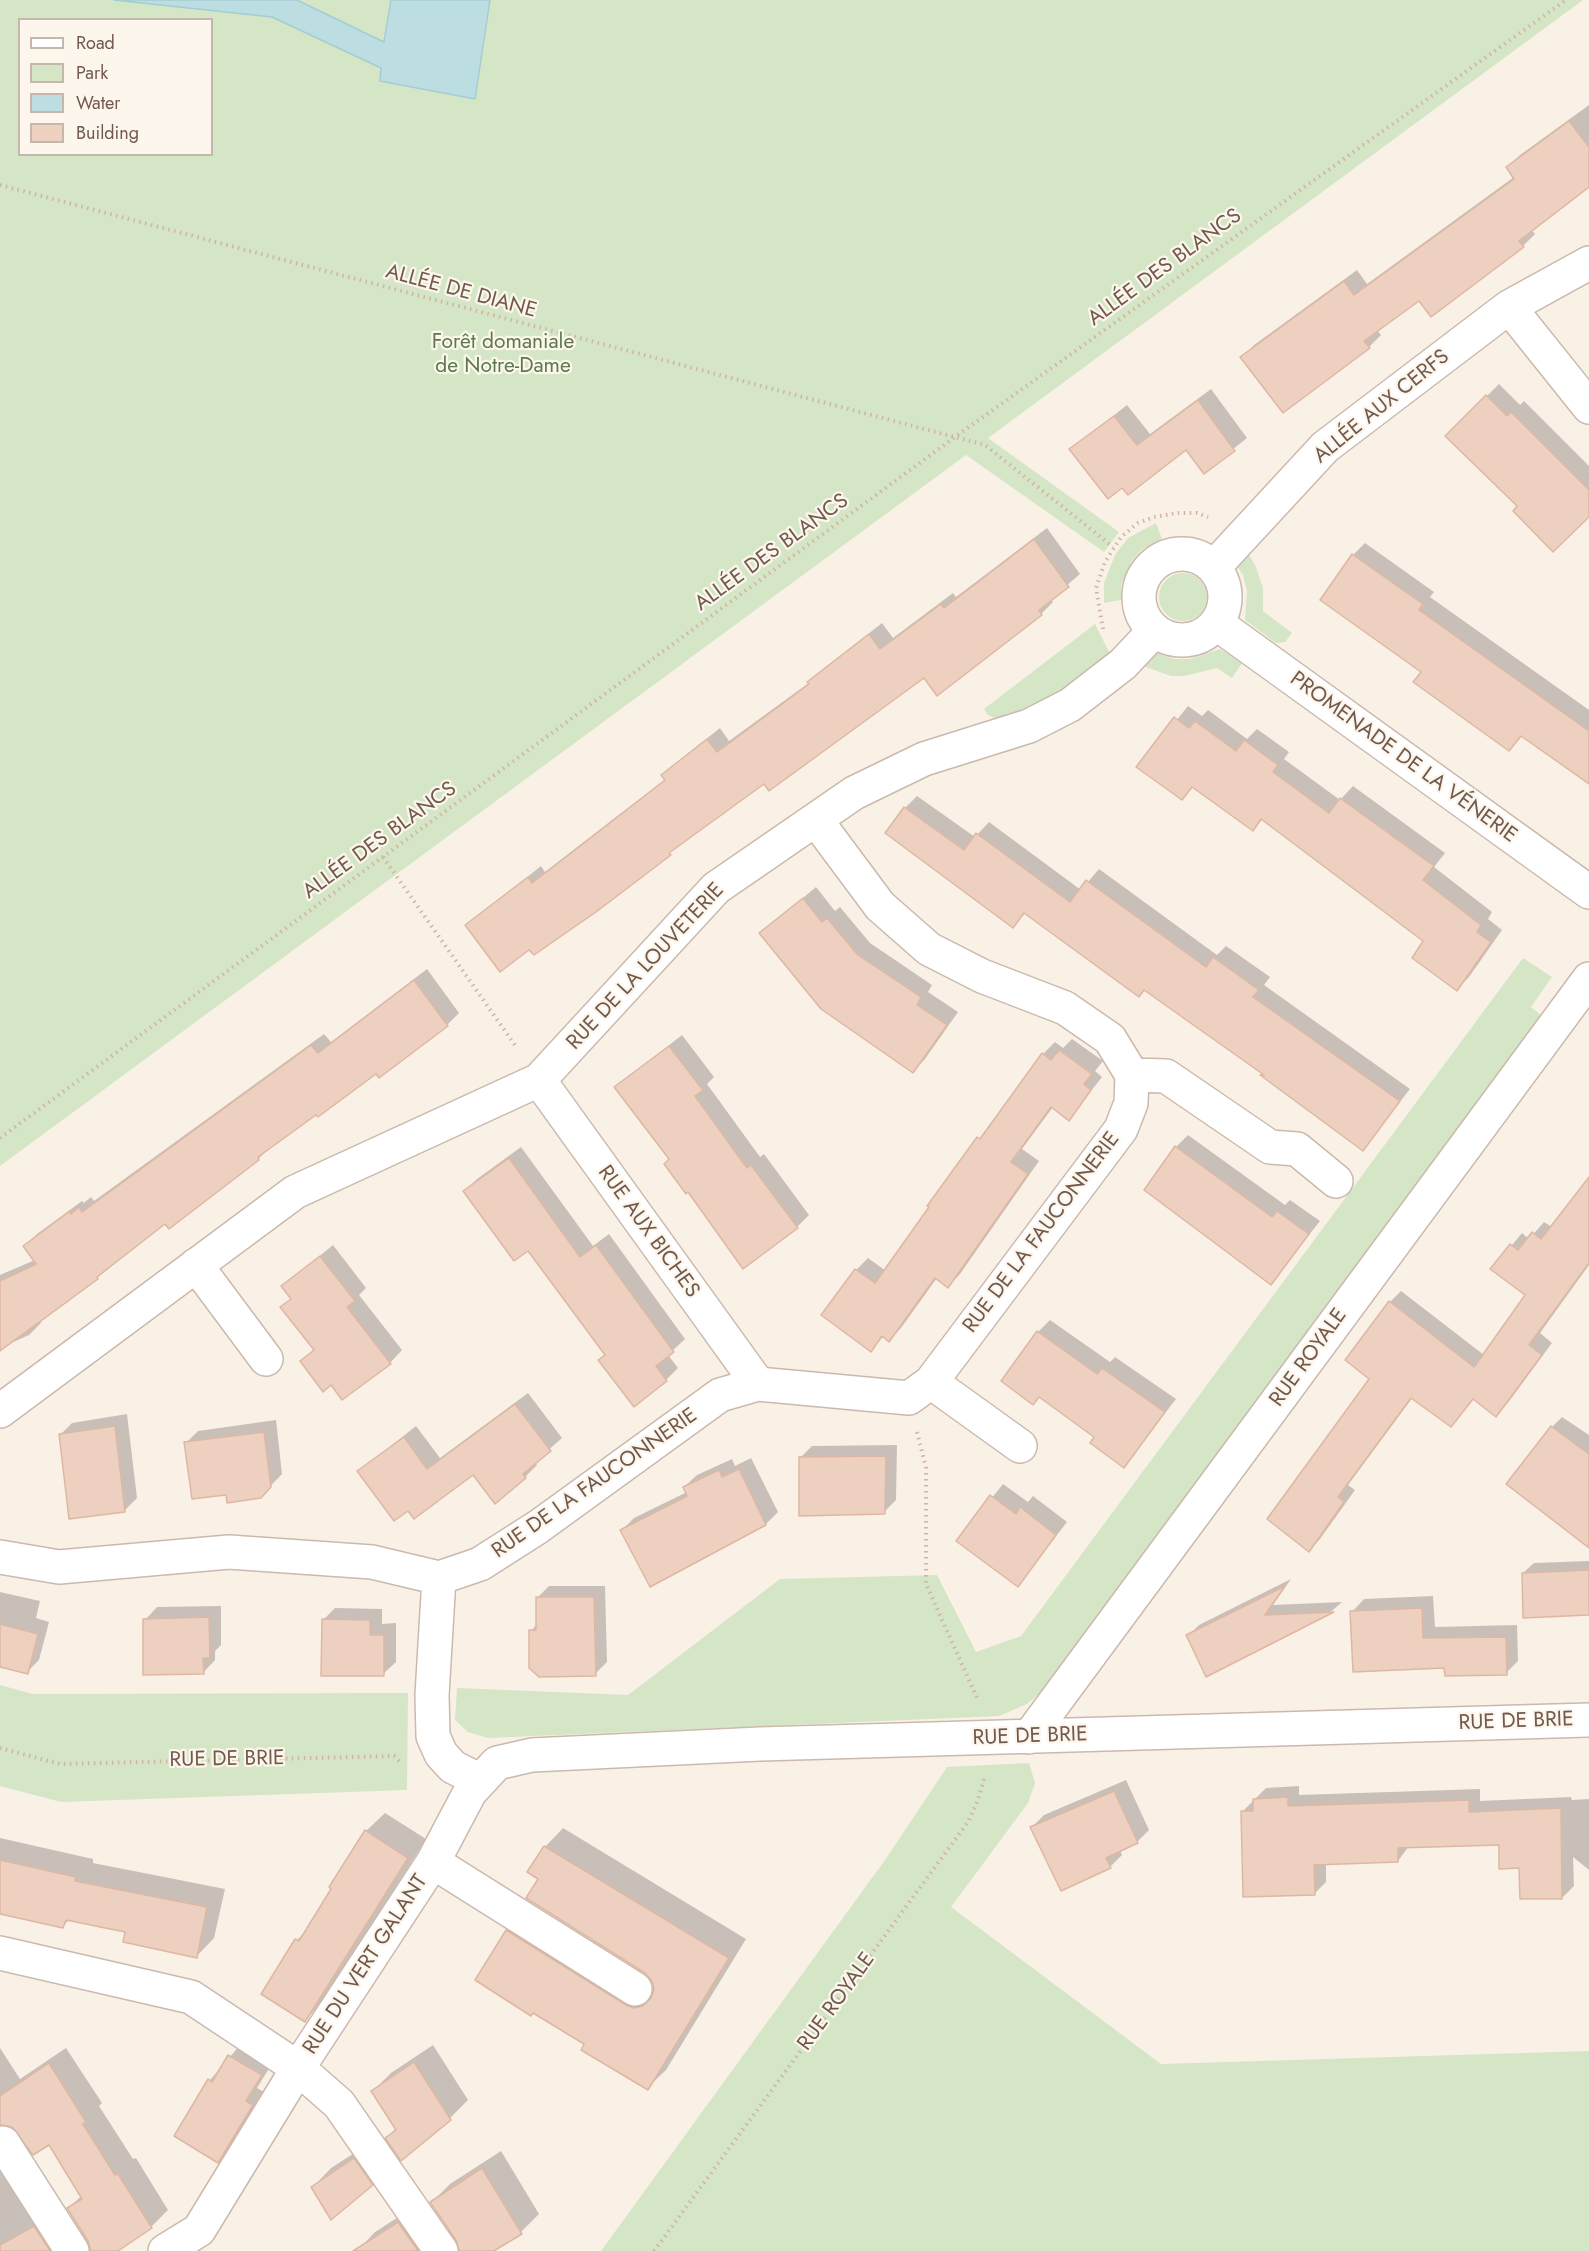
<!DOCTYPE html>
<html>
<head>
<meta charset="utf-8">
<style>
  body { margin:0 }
  #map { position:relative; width:1589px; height:2251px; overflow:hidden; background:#faf1e6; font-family:Jost,sans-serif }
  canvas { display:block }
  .legend { position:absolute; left:18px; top:18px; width:195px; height:138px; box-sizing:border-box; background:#fdf6ec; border:2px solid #c5b7ac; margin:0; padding:8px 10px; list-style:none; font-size:18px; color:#71594d }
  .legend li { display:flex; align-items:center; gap:12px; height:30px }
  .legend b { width:30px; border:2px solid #c5b7ac }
</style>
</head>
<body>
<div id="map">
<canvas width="1589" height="2251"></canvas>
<ul class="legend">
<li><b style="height:8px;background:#fff"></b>Road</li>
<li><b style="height:16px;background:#d4e6c6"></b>Park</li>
<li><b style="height:16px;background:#bcdee2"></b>Water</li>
<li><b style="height:16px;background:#edd0c0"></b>Building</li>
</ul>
</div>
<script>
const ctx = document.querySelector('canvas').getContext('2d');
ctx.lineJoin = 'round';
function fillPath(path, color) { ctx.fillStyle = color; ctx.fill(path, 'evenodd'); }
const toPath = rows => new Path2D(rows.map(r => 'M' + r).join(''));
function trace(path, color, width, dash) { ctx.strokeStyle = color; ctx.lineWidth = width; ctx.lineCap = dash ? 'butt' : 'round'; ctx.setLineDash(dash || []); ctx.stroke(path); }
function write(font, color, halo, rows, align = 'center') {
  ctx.font = font + ' Jost,sans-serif'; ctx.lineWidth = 4.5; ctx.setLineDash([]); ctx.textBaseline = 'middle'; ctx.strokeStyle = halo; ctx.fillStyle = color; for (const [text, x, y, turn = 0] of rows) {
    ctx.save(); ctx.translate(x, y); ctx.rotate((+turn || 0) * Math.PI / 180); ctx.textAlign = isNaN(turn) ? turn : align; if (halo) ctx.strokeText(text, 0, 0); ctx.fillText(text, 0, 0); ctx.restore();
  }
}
fillPath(toPath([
  [0,0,1583,0,988,438,1119,532,1104,552,966,455,0,1166],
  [20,20,212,20,212,154,20,154],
  [1156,523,1162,539,1141,550,1131,562,1121,585,1121,600,1104,603,1104,583,1115,555,1128,538],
  [1248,553,1256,567,1263,588,1263,611,1292,633,1285,642,1276,643,1245,620,1247,591,1243,575,1236,565],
  '1159 597a24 24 0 1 1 48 0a24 24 0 1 1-48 0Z',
  [1095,624,1110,654,1067,688,999,720,988,715,984,709],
  [1220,649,1242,663,1232,678,1217,668,1184,676,1171,676,1143,666,1155,653,1174,659,1190,659],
  [1523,958,1552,977,1531,1007,1542,1016,1051,1684,1027,1704,999,1716,488,1738,468,1732,455,1720,457,1688,628,1695,780,1579,937,1575,976,1652,1021,1636],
  [0,1685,33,1694,408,1693,407,1790,61,1802,0,1786],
  [1029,1763,1035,1783,1028,1803,951,1907,1161,2064,1589,2051,1589,2251,601,2251,885,1860,947,1767]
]), '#d4e6c6');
const water = toPath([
  [114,0,297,0,384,42,391,0,490,0,475,99,380,81,381,68,272,17,114,0]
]);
fillPath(water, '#bcdee2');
trace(water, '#a4cdd2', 1.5);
fillPath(toPath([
  [1589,105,1589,183,1531,229,1535,234,1523,246,1420,299,1377,330,1381,335,1369,347,1242,357,1254,345,1357,270,1367,284,1514,177,1508,167,1520,155],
  [1499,384,1520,405,1524,401,1589,466,1589,515,1519,506,1447,436],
  [1211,389,1247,438,1204,472,1186,448,1122,486,1071,449,1127,405,1150,434],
  [1047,528,1080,574,1051,599,1053,602,1041,614,924,676,764,782,529,948,467,925,541,866,545,872,616,817,666,779,663,775,676,763,720,728,729,741,810,682,822,670,882,623,893,638,953,593,956,597],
  [1365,543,1434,592,1430,597,1589,710,1589,780,1523,735,1509,749,1423,671,1353,555],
  [1188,706,1202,716,1208,710,1247,739,1257,729,1289,752,1284,759,1340,800,1353,786,1445,853,1434,867,1492,912,1488,919,1502,930,1469,977,1457,989,1426,941,1263,819,1253,829,1194,786,1182,798,1139,767],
  [917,796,975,837,989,822,1081,890,1099,869,1217,955,1226,946,1270,977,1264,985,1410,1089,1363,1149,1262,1075,1264,1073,1145,989,1139,995,1026,912,1013,926,905,808],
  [816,887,835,911,840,907,870,943,932,985,928,992,958,1012,925,1059,913,1071,761,933],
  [427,969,459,1013,447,1025,379,1076,376,1072,271,1147,258,1159,165,1222,97,1278,40,1320,41,1323,29,1335,0,1348,0,1275,35,1260,25,1246,37,1234,82,1201,84,1203,91,1197,94,1201,324,1034,331,1042],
  [682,1035,714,1077,707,1084,760,1157,764,1154,809,1215,797,1227,671,1159,616,1087],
  [1072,1039,1103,1061,1095,1071,1102,1077,1069,1119,1053,1107,1022,1149,1039,1161,960,1274,948,1286,937,1278,901,1328,889,1340,884,1336,870,1350,856,1270,868,1258,886,1271,931,1207,929,1205,1043,1054,1055,1042,1063,1048],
  [1188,1135,1285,1205,1290,1200,1320,1221,1271,1283,1146,1190,1176,1147],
  [521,1147,593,1246,609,1234,685,1339,668,1355,678,1368,666,1380,606,1354,529,1248,465,1191,477,1179],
  [1589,1180,1589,1265,1540,1333,1552,1343,1507,1404,1496,1415,1474,1399,1451,1425,1413,1397,1348,1485,1355,1490,1320,1539,1309,1550,1371,1378,1390,1302,1401,1291,1484,1355,1527,1295,1492,1269,1522,1233,1529,1239,1544,1222,1552,1227],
  [333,1245,366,1288,359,1295,402,1350,390,1363,331,1383,302,1361,314,1349,282,1308,292,1298,283,1286],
  [1050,1320,1110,1362,1115,1357,1176,1399,1124,1466,1096,1437,1040,1396,1033,1403,1038,1332],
  [528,1393,562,1438,535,1462,537,1465,525,1477,473,1473,409,1509,359,1471,416,1426,440,1458],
  [127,1414,137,1498,125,1510,60,1435,72,1423],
  [1562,1417,1589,1435,1589,1546,1552,1427],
  [276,1420,282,1474,260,1497,227,1493,186,1443,198,1431],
  [897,1445,896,1500,884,1512,800,1458,812,1446],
  [751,1458,778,1512,766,1524,651,1585,622,1530,634,1518,687,1492,684,1487,697,1475,732,1459,735,1466],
  [1003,1484,1028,1502,1033,1496,1067,1522,1018,1585,958,1540],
  [1589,1561,1589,1613,1523,1573,1534,1563],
  [1291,1579,1273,1605,1342,1602,1333,1610,1206,1675,1188,1636,1199,1625],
  [549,1586,605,1586,607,1662,595,1674,531,1631,537,1624,537,1598],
  [0,1592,40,1601,36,1618,49,1622,39,1660,27,1672,0,1665],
  [1433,1596,1435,1627,1517,1625,1518,1661,1506,1673,1446,1666,1352,1612,1364,1599],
  [221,1606,221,1645,215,1651,215,1660,203,1673,145,1620,157,1607],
  [335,1608,382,1609,382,1624,396,1623,396,1662,383,1674,323,1620],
  [1126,1780,1149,1830,1137,1842,1120,1850,1122,1855,1110,1867,1032,1827,1044,1815],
  [1299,1786,1299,1795,1480,1789,1480,1801,1571,1797,1572,1800,1589,1799,1589,1870,1573,1857,1574,1886,1562,1898,1520,1866,1501,1844,1409,1846,1398,1861,1326,1863,1326,1882,1314,1894,1243,1811,1266,1788],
  [385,1813,426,1839,323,2002,305,2020,297,1940,310,1927,366,1831],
  [563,1828,746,1939,666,2070,647,2088,586,2044,507,1931,526,1913,644,1987,655,1989,653,1980,529,1872,545,1847],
  [0,1838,93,1859,93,1863,225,1889,214,1938,196,1957,127,1931,70,1919,63,1926,0,1912],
  [242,2043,273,2062,257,2088,264,2092,230,2149,218,2161,176,2135,210,2080],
  [433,2045,468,2100,450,2118,387,2138,396,2128,373,2091,391,2073],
  [0,2048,20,2079,66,2048,102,2103,99,2106,133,2159,136,2158,168,2210,151,2227,114,2251,92,2251,69,2208,82,2195,50,2143,13,2125,1,2123,17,2156,81,2251,0,2251],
  [373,2141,390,2166,372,2184,313,2187,331,2168],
  [501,2151,539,2214,521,2232,491,2251,461,2251,432,2202,450,2184],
  [417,2205,451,2250,457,2251,357,2251,375,2232]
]), '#0003');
const building = toPath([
  [1569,121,1589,147,1589,187,1519,241,1524,247,1431,317,1419,301,1364,341,1370,348,1283,413,1240,357,1344,281,1354,295,1514,179,1506,167,1569,121],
  [1486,395,1507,416,1511,412,1589,490,1589,517,1553,552,1513,511,1517,506,1445,436,1486,395],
  [1198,400,1235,451,1204,474,1186,450,1128,495,1122,488,1108,499,1069,449,1114,416,1137,445,1198,400],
  [1034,539,1069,587,1039,610,1042,615,937,696,924,678,769,791,764,784,669,853,671,855,596,912,534,955,529,950,500,972,465,925,528,877,532,883,602,829,665,780,661,775,707,739,717,752,809,684,807,682,869,634,880,649,941,604,944,608,1034,539],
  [1352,554,1423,604,1419,610,1589,731,1589,784,1521,736,1509,751,1413,682,1421,672,1320,600,1352,554],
  [1174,717,1189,728,1195,721,1236,751,1244,740,1278,765,1273,772,1329,813,1340,798,1434,866,1423,880,1481,925,1477,932,1491,942,1457,991,1412,958,1423,941,1261,819,1253,831,1192,787,1182,800,1136,767,1174,717],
  [904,807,964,850,976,833,1070,902,1086,880,1206,967,1213,957,1259,990,1253,997,1400,1101,1363,1151,1260,1075,1264,1075,1144,990,1139,997,1024,913,1013,928,885,833,904,807],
  [803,898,822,922,827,918,858,955,921,997,917,1005,947,1025,913,1073,821,1009,759,933,803,898],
  [414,980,448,1026,379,1078,376,1074,318,1117,316,1115,258,1157,259,1160,169,1229,165,1224,97,1277,98,1279,0,1351,0,1281,36,1264,23,1246,70,1211,71,1214,79,1207,82,1212,311,1045,318,1053,414,980],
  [669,1046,703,1090,695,1096,747,1168,751,1165,798,1228,743,1269,688,1192,686,1194,664,1164,669,1159,614,1087,669,1046],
  [1059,1050,1092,1074,1084,1084,1091,1090,1069,1121,1051,1107,1011,1162,1028,1174,948,1288,935,1278,889,1342,882,1336,871,1352,821,1315,855,1269,875,1283,929,1207,927,1206,977,1137,980,1139,1042,1053,1051,1060,1059,1050],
  [1175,1146,1272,1217,1277,1211,1309,1234,1271,1285,1144,1190,1175,1146],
  [509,1158,580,1257,596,1245,674,1352,656,1366,667,1381,634,1407,598,1360,605,1355,528,1251,514,1261,463,1191,509,1158],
  [1589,1177,1589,1263,1529,1345,1542,1355,1496,1417,1473,1399,1451,1427,1411,1398,1338,1497,1344,1502,1309,1552,1267,1519,1369,1379,1345,1360,1389,1301,1474,1367,1525,1295,1490,1269,1510,1244,1518,1250,1532,1232,1541,1239,1589,1177],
  [320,1256,355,1301,347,1307,391,1364,342,1400,331,1385,323,1392,300,1361,314,1350,280,1307,291,1299,281,1286,320,1256],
  [1037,1331,1097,1374,1102,1368,1165,1412,1124,1468,1090,1443,1094,1437,1039,1397,1033,1405,1001,1381,1037,1331],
  [515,1404,551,1451,523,1474,526,1478,495,1504,473,1475,414,1519,408,1511,394,1521,357,1471,404,1437,427,1469,515,1404],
  [115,1426,125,1512,69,1519,59,1434,115,1426],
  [1551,1426,1589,1454,1589,1548,1506,1484,1551,1426],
  [264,1432,271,1487,261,1498,227,1503,226,1495,192,1499,184,1442,264,1432],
  [886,1456,885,1514,799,1516,799,1457,886,1456],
  [739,1469,766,1525,650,1587,620,1530,687,1496,683,1487,719,1470,722,1477,739,1469],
  [990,1495,1016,1514,1020,1507,1056,1535,1018,1587,956,1541,990,1495],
  [1589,1570,1589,1615,1523,1618,1522,1573,1589,1570],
  [1285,1586,1265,1615,1334,1612,1206,1677,1186,1635,1285,1586],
  [536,1597,594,1597,596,1676,539,1677,529,1668,529,1630,536,1630,536,1597],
  [1422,1608,1423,1638,1506,1637,1507,1675,1445,1676,1444,1668,1353,1672,1350,1611,1422,1608],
  [209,1617,210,1658,203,1658,204,1674,143,1675,143,1619,209,1617],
  [322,1619,370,1620,370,1635,384,1635,384,1676,321,1676,322,1619],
  [0,1624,38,1634,28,1674,0,1667,0,1624],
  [1114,1791,1138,1843,1106,1858,1111,1868,1061,1891,1030,1827,1114,1791],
  [1288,1797,1288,1806,1469,1800,1469,1812,1561,1808,1562,1899,1520,1899,1519,1868,1499,1869,1499,1845,1398,1848,1398,1862,1314,1865,1315,1895,1243,1897,1241,1811,1253,1811,1253,1799,1288,1797],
  [365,1830,408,1858,305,2022,261,1994,295,1939,299,1941,331,1889,329,1887,365,1830],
  [544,1846,729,1958,648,2090,581,2050,584,2044,533,2013,531,2016,475,1980,506,1930,626,2005,634,2008,643,2006,651,1998,654,1989,652,1981,645,1973,526,1898,538,1879,527,1872,544,1846],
  [0,1860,76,1877,75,1881,207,1907,197,1958,123,1942,125,1932,66,1920,63,1928,0,1914,0,1860],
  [228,2055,262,2075,246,2101,253,2105,218,2163,174,2136,208,2079,212,2082,228,2055],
  [414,2062,451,2120,401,2161,385,2138,396,2130,371,2091,414,2062],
  [49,2063,86,2122,83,2124,115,2175,118,2174,152,2228,118,2251,91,2251,88,2241,67,2208,82,2199,49,2145,33,2155,12,2127,0,2125,0,2096,49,2063],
  [354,2158,373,2185,331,2220,311,2187,354,2158],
  [482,2168,522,2234,494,2251,459,2251,456,2240,430,2202,482,2168],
  [398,2222,418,2251,353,2251,398,2222],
  [34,2226,50,2251,0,2251,0,2245,34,2226]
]);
fillPath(building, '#edd0c0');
trace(building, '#deb7a2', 1.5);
const minor = toPath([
  [1509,307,1589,407],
  '1139 597a43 43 0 1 1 86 0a43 43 0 1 1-86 0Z',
  [1214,567,1325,447,1509,307,1589,263],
  [1216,623,1589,892],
  [1132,1075,1166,1076,1270,1147,1297,1149,1336,1181],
  [539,1080,758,1384],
  [196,1265,266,1359],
  [931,1382,1020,1446],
  [0,1411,295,1192,539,1080,716,888,854,793,924,759,1029,726,1070,705,1123,664,1154,631],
  [0,1557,59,1567,229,1552,372,1562,439,1578],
  [1029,1737,1589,979],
  [479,1780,453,1767,441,1754,433,1736,432,1695,439,1578,480,1564,538,1527,720,1395,758,1384,909,1398,931,1382,1121,1129,1131,1103,1132,1075,1110,1039,1065,1008,982,976,929,949,880,906,816,820],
  [433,1862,635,1989],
  [0,1953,191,1997,298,2068,339,2104,441,2251],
  [3,2143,72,2251],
  [165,2251,199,2230,298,2068,433,1862,470,1792,497,1763,532,1755,760,1744,1589,1720]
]);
trace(minor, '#cbb9ad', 36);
trace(toPath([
  [0,185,985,445,1113,547],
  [1103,629,1096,588,1105,562,1121,537,1138,523,1154,517,1177,513,1197,513,1208,517],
  [383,857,517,1048],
  [0,1138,955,437,1566,0],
  [917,1432,926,1468,926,1584,978,1700],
  [0,1748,60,1764,394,1756,402,1764],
  [654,2251,968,1822,978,1800,985,1776]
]), '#d1b4a4', 4, [1.5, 4.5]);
trace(minor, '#fff', 33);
write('21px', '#71594d', '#fdf6ec', [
  ["ALLÉE DES BLANCS",1165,268,-36],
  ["ALLÉE DE DIANE",461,292,15],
  ["ALLÉE AUX CERFS",1382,407,-39],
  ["ALLÉE DES BLANCS",772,553,-36],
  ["PROMENADE DE LA VÉNERIE",1403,758,36],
  ["ALLÉE DES BLANCS",380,841,-36],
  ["RUE DE LA LOUVETERIE",646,967,-47],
  ["RUE AUX BICHES",648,1232,54],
  ["RUE DE LA FAUCONNERIE",1042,1233,-53],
  ["RUE ROYALE",1309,1358,-54],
  ["RUE DE LA FAUCONNERIE",595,1484,-35],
  ["RUE DE BRIE",1516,1722,-2],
  ["RUE DE BRIE",1030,1737,-2],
  ["RUE DE BRIE",227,1760,-1],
  ["RUE DU VERT GALANT",366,1965,-57],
  ["RUE ROYALE",837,2002,-54]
]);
write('21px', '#5a7a4a', '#fdf6ec', [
  ["Forêt domaniale",503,343],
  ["de Notre-Dame",503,367]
]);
</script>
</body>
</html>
